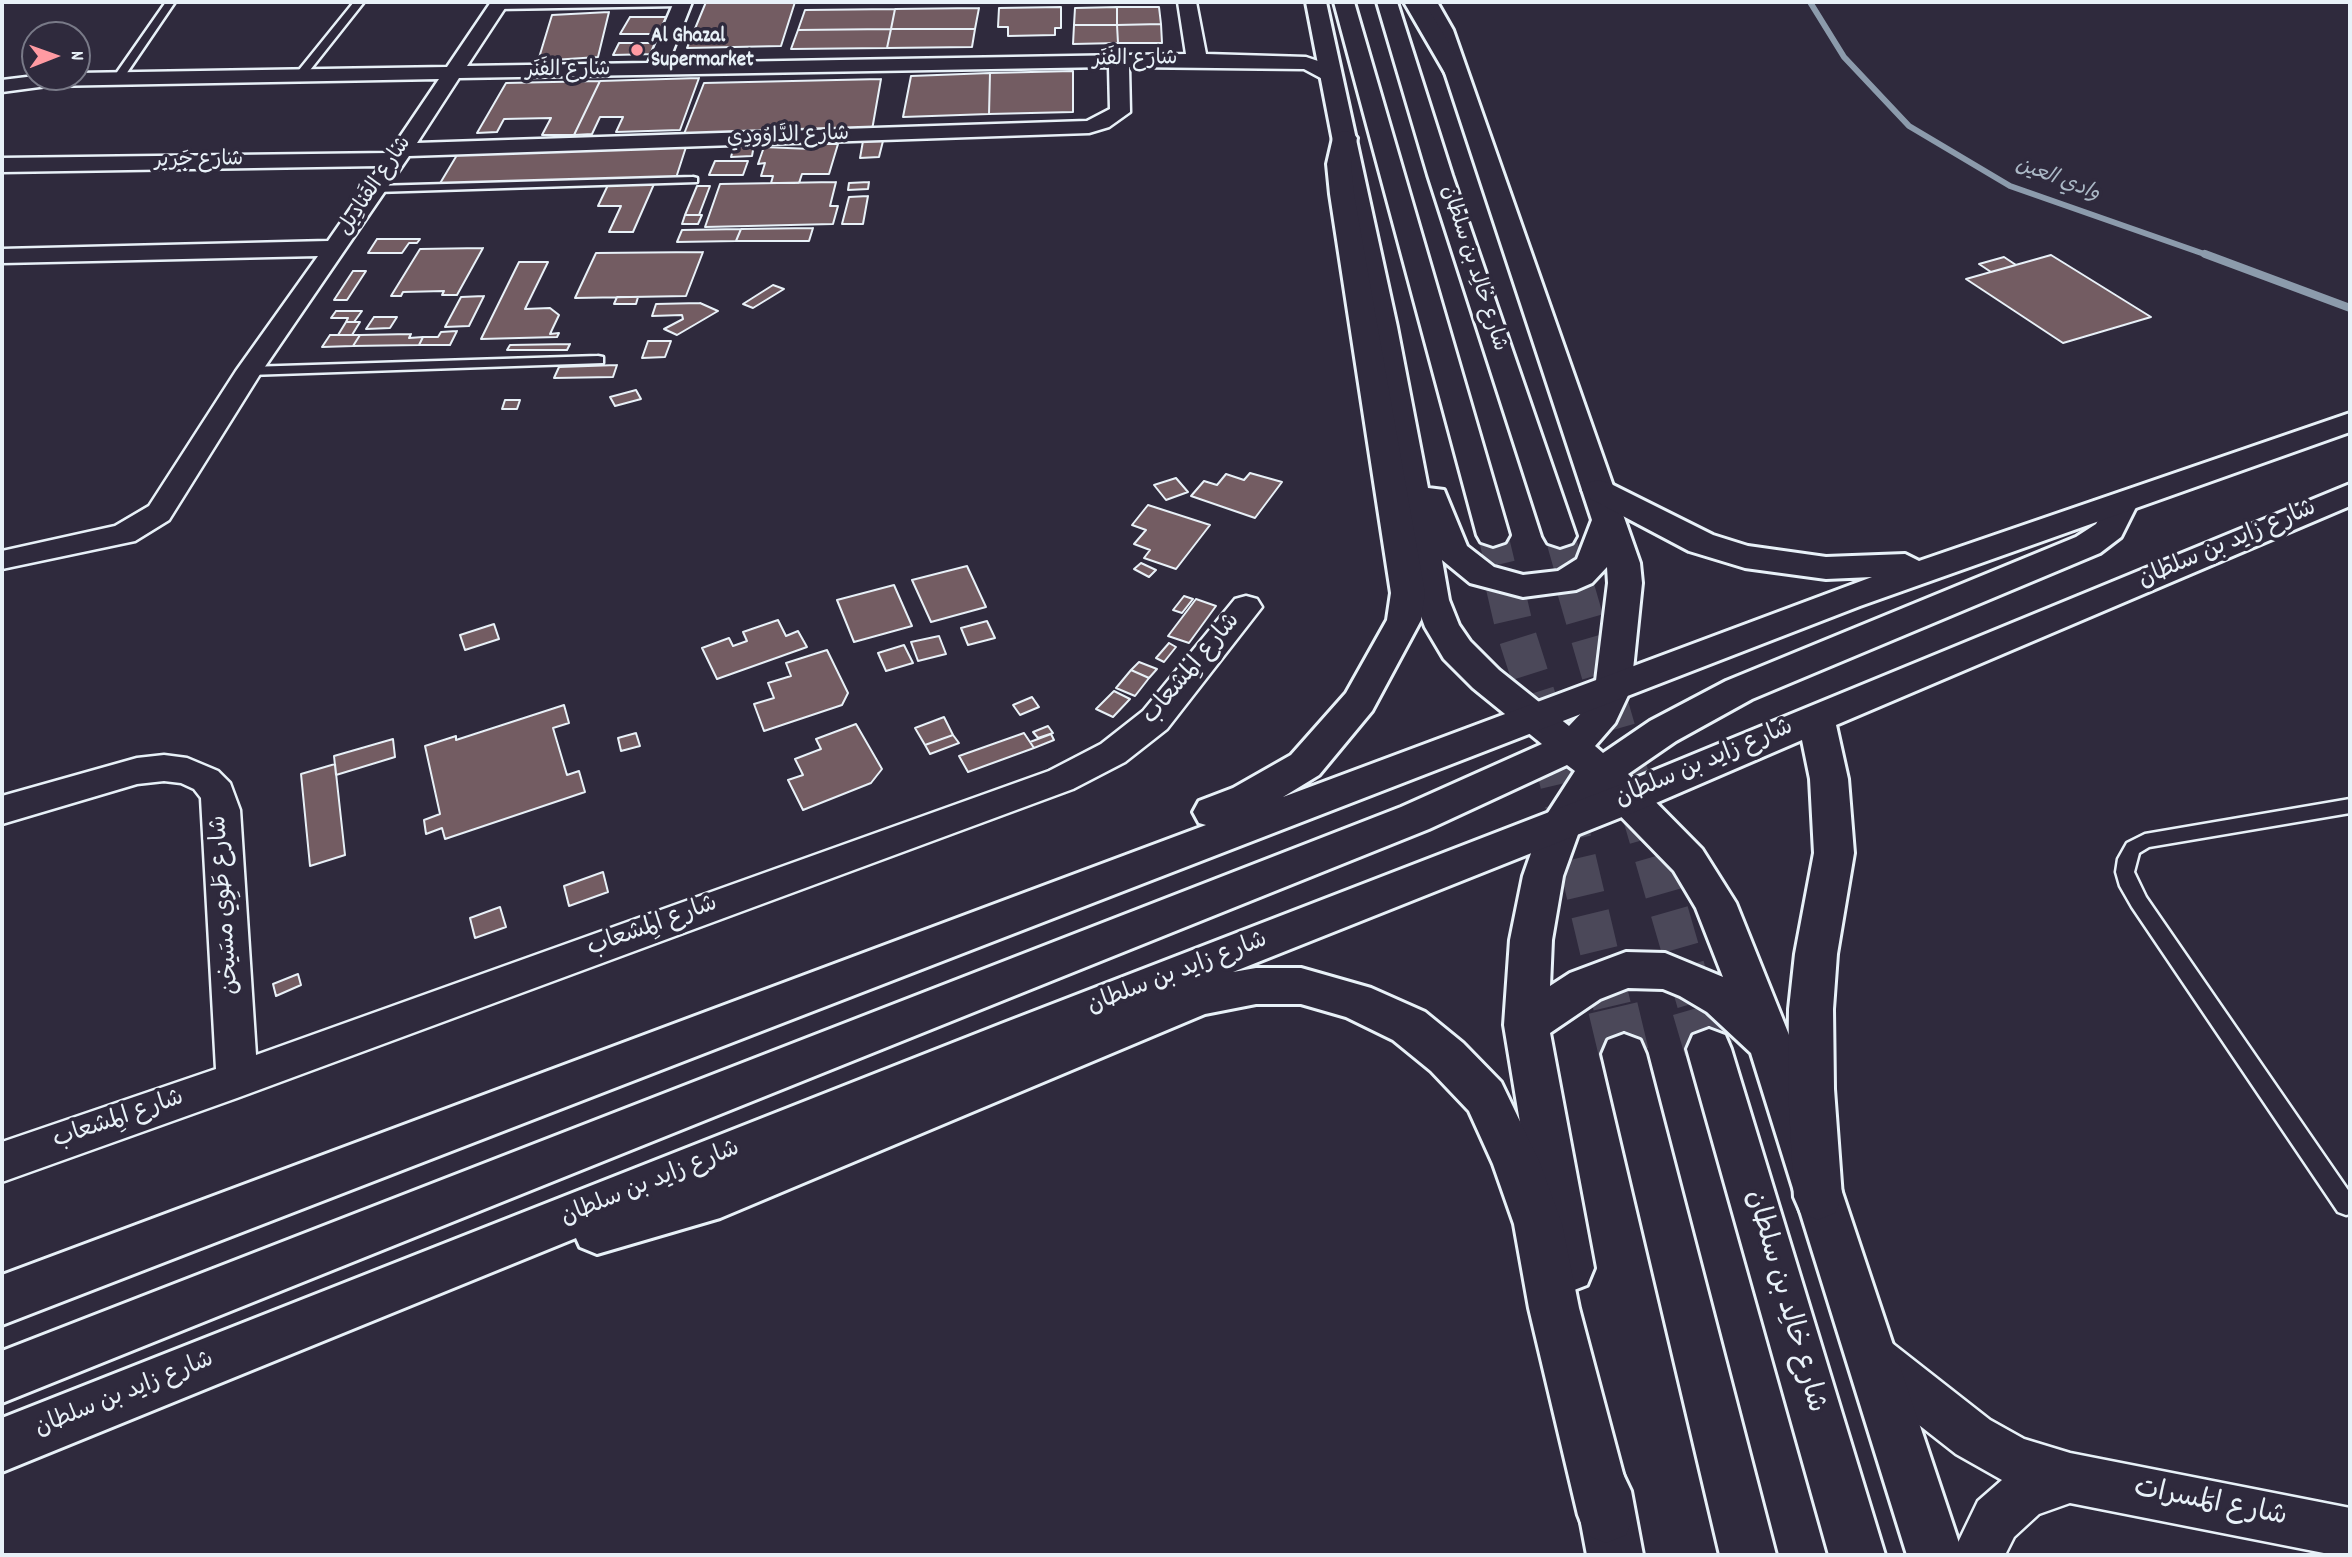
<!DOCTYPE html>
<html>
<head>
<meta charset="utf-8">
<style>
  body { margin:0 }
  #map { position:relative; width:2352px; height:1557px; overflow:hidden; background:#2f2a3d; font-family:Dekko,sans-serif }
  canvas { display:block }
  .frame { position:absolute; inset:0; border:4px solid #e8f1f8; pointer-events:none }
  .north { position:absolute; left:21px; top:21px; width:70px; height:70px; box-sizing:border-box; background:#2f2a3d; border:2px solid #797a88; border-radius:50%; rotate:89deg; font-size:19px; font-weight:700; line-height:28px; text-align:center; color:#e8f1f8 }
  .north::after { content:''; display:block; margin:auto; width:24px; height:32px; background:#ff9aa2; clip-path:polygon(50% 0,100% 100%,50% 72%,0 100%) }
</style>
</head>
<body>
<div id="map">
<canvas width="2352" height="1557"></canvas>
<div class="frame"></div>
<div class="north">N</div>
</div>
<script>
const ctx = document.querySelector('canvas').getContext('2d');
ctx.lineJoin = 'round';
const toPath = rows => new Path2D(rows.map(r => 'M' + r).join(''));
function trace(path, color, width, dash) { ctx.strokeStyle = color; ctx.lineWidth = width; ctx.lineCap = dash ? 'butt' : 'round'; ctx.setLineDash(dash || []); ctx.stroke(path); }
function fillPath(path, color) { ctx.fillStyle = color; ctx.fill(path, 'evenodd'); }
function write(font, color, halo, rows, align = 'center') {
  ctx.font = font + ' Dekko,"Playpen Sans Arabic",sans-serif'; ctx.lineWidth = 7; ctx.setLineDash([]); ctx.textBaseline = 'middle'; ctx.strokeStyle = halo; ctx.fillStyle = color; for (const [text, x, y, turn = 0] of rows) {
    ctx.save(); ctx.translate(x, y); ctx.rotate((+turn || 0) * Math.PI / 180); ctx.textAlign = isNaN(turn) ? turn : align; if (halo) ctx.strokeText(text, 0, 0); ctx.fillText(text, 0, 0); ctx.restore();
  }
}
trace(toPath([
  [1810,2,1844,57,1909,126,2010,186,2210,256]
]), '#8c9bac', 6);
trace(toPath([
  [2205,254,2350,308]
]), '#8c9bac', 8);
const building = toPath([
  [706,2,795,2,781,46,687,48,706,2],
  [1061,7,1061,28,1055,28,1055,35,1008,36,1008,27,998,27,999,8,1061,7],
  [1117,7,1117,25,1074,25,1075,8,1117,7],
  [1117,7,1159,7,1161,24,1117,25,1117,7],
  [979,8,975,29,891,29,895,9,979,8],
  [895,9,891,29,798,30,805,10,895,9],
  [609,12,598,57,538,61,552,15,609,12],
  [630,17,667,17,657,34,620,34,630,17],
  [1161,24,1162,43,1118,43,1117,25,1161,24],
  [1074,25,1117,25,1118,43,1073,44,1074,25],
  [891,29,975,29,972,47,887,48,891,29],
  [891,29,887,48,791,49,798,30,891,29],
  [619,43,661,43,655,54,613,55,619,43],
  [1073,71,1073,112,989,114,990,73,1073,71],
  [990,73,989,114,903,117,911,76,990,73],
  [699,78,680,130,616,132,623,117,600,117,592,134,574,135,600,81,699,78],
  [881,79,872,130,684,134,704,83,881,79],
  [600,81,574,135,542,135,551,118,504,119,497,132,477,133,506,83,600,81],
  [863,141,883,141,879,157,860,158,863,141],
  [812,144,838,144,829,174,802,174,799,183,771,183,773,176,761,176,765,163,758,164,764,147,811,149,812,144],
  [754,145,752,156,731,157,734,146,754,145],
  [686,147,676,178,439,185,457,155,686,147],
  [715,161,748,161,743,175,709,175,715,161],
  [836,182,830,206,838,206,833,224,705,227,720,184,836,182],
  [869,182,868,189,848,190,849,183,869,182],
  [654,184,633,232,609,232,621,206,598,206,608,185,654,184],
  [697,186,710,186,699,215,685,215,697,186],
  [868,196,863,224,842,224,849,197,868,196],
  [685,215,702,215,698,224,682,224,685,215],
  [813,228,809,241,736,241,741,229,813,228],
  [741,229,736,241,677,242,682,230,741,229],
  [377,239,420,239,417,243,409,243,402,253,368,253,377,239],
  [483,248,457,295,442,295,444,291,403,292,401,296,391,296,420,249,483,248],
  [703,252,686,296,575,298,596,253,703,252],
  [2051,255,2151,317,2063,343,1966,279,2051,255],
  [2004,257,2016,265,1991,272,1979,264,2004,257],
  [519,262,548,262,525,309,550,308,559,315,550,334,559,333,557,337,481,339,519,262],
  [353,271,366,271,347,300,334,300,353,271],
  [773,285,784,289,753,308,743,304,773,285],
  [484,296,469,326,445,327,461,297,484,296],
  [617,297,638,297,636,304,614,304,617,297],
  [700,303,718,311,677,335,664,329,683,319,682,315,652,316,656,304,700,303],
  [336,311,362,311,354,322,346,322,348,318,331,318,336,311],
  [374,317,397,317,390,328,366,329,374,317],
  [346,322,360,322,352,335,338,335,346,322],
  [457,331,450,345,419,345,423,337,438,337,441,332,457,331],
  [411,334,409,338,423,337,419,345,353,346,360,335,411,334],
  [330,335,360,335,353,346,322,347,330,335],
  [648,341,671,341,665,357,642,358,648,341],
  [570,344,567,350,507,350,510,345,570,344],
  [617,365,613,377,554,378,559,367,617,365],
  [636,390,641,399,615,406,610,397,636,390],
  [505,400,520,400,517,409,502,409,505,400],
  [1250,473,1282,482,1255,518,1191,496,1204,481,1217,485,1226,474,1244,480,1250,473],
  [1176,478,1188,492,1166,500,1154,485,1176,478],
  [1148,505,1210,525,1176,569,1144,558,1150,550,1134,544,1146,530,1132,525,1148,505],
  [1141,563,1156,570,1149,577,1134,569,1141,563],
  [967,566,986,607,931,622,912,580,967,566],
  [894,585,912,626,854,642,837,600,894,585],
  [1184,596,1193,599,1182,613,1173,610,1184,596],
  [1196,599,1216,606,1189,643,1168,636,1196,599],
  [778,620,786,636,798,631,807,647,717,679,702,648,729,638,733,646,747,641,743,632,778,620],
  [987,621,995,638,968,645,961,628,987,621],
  [494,624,499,639,465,650,460,635,494,624],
  [939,636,946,654,918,661,911,642,939,636],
  [1169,643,1176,647,1164,662,1156,658,1169,643],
  [904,645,913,663,886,671,878,653,904,645],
  [827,650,848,693,842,705,764,731,754,704,774,698,768,683,791,676,786,663,827,650],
  [1139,662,1157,669,1149,678,1131,670,1139,662],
  [1131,670,1149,678,1135,696,1116,688,1131,670],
  [1114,691,1130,699,1113,717,1096,709,1114,691],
  [1032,697,1039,707,1020,715,1013,705,1032,697],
  [564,705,569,723,553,728,567,775,579,771,585,792,445,839,442,828,426,834,424,820,440,814,425,746,456,736,456,740,564,705],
  [944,717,953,735,925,745,915,728,944,717],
  [856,724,882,769,871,783,803,810,788,780,803,775,795,759,821,749,816,739,856,724],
  [1048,726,1053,733,1038,738,1033,732,1048,726],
  [636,733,640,746,621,751,618,738,636,733],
  [1024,733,1034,748,968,772,959,756,1024,733],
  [1051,734,1054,740,1034,748,1030,742,1051,734],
  [953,735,959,743,930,754,925,745,953,735],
  [393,739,395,757,336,775,334,756,393,739],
  [335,764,345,855,310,866,301,774,335,764],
  [603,872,608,892,569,906,564,886,603,872],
  [500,907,506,927,475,938,470,918,500,907],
  [298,974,301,985,276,996,273,984,298,974]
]);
fillPath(building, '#735c62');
trace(building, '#e8f1f8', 2);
trace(toPath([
  [1493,535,1505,585],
  [1560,536,1574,585]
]), '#4b4859', 30, [30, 15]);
trace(toPath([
  [1504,583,1514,626,1544,720,1613,1010],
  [1574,583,1698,1010]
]), '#4b4859', 38, [38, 19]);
trace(toPath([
  [1613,1008,1624,1054],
  [1697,1008,1709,1049]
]), '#4b4859', 50, [50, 24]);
const service = toPath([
  [166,2,175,2,122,80,114,80,113,78,166,2],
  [354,2,364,2,303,79,295,79,295,75,354,2],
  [587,2,686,2,687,3,682,6,497,9,492,6,497,3,587,2],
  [693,177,697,178,697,182,376,192,370,189,376,186,693,177],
  [598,356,603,357,603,363,249,375,242,371,249,367,598,356],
  [2350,799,2350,813,2149,847,2139,853,2134,872,2146,897,2350,1193,2350,1214,2346,1215,2338,1212,2132,907,2120,886,2116,872,2118,859,2127,843,2145,834,2350,799]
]);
const minor = toPath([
  [491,2,509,2,467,66,648,63,674,2,692,2,668,63,1186,54,1178,2,1196,2,1206,54,1306,57,1327,64,1342,78,1332,84,1304,69,1129,67,1130,112,1109,127,1089,133,409,156,262,371,169,520,135,541,2,569,2,551,115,526,149,506,236,371,318,256,2,263,2,249,328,241,380,166,2,172,2,158,389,153,439,79,47,86,2,92,2,80,35,76,77,77,77,73,447,67,491,2],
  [1109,67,1110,109,1087,121,417,143,459,78,1109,67],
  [1246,596,1257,599,1262,607,1167,729,1125,762,1073,789,237,1098,2,1182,2,1142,216,1069,201,798,194,789,181,783,164,781,137,784,2,824,2,796,137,758,164,755,187,758,218,771,230,783,240,810,256,1055,1049,771,1101,744,1143,711,1235,599,1246,596],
  [1871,1333,1888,1340,1990,1420,2024,1439,2070,1453,2350,1508,2350,1555,2334,1555,2070,1503,2039,1514,2014,1537,2005,1555,1952,1555,1978,1501,2002,1480,1956,1454,1854,1374,1847,1357,1854,1340,1871,1333]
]);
const secondary = toPath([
  [1306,2,1326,2,1397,327,1428,488,1444,490,1467,546,1494,567,1523,575,1558,571,1577,559,1592,520,1431,30,1417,2,1437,2,1453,30,1640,563,1642,583,1631,689,1615,723,1595,746,1603,753,1650,721,1726,681,2076,537,2096,524,2111,496,2122,493,2133,496,2138,503,2121,537,2100,553,1752,699,1676,741,1628,774,1702,849,1736,903,1793,1045,1963,1555,1907,1555,1751,1053,1707,1012,1680,996,1663,989,1628,988,1600,999,1550,1033,1594,1268,1587,1285,1569,1292,1551,1285,1544,1268,1504,1025,1510,940,1523,876,1542,822,1575,771,1567,765,1429,829,2,1403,2,1351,1401,807,1542,744,1473,688,1444,659,1425,627,1415,600,1369,327,1306,2],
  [1442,560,1470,583,1523,597,1576,590,1592,583,1607,567,1608,583,1595,689,1586,708,1569,726,1499,670,1470,641,1459,625,1449,600,1442,560],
  [1600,795,1674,871,1696,908,1723,977,1665,953,1626,952,1570,973,1550,986,1552,940,1563,876,1581,826,1600,795],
  [1603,1463,1622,1472,1631,1491,1643,1555,1587,1555,1575,1491,1584,1472,1603,1463]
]);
const primary = toPath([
  [1334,2,1354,2,1509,535,1505,542,1493,546,1481,542,1477,535,1334,2],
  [1377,2,1397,2,1452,175,1576,536,1572,543,1560,547,1548,543,1544,536,1428,175,1377,2],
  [1404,2,1424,2,1467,73,1464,78,1448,78,1404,2],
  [1709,1029,1725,1035,1731,1049,1885,1555,1829,1555,1687,1049,1693,1035,1709,1029],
  [1624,1034,1640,1040,1646,1054,1776,1555,1720,1555,1602,1054,1608,1040,1624,1034]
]);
const trunk = toPath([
  [1345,131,1353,133,1357,138,1351,164,1354,194,1425,593,1421,620,1372,711,1319,775,1283,797,1872,577,1826,579,1745,568,1689,551,1587,497,1582,490,1587,483,1598,480,1609,483,1713,535,1748,546,1826,557,1905,554,1919,561,2350,413,2350,432,1860,606,2,1325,2,1275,1206,825,1199,823,1193,812,1199,801,1233,788,1291,755,1346,693,1387,620,1391,593,1330,194,1327,164,1333,138,1337,133,1345,131],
  [2350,484,2350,506,1836,725,1848,779,1854,853,1837,954,1833,1009,1834,1089,1842,1197,1835,1213,1818,1220,1801,1213,1794,1197,1788,1089,1789,1009,1795,954,1814,853,1810,779,1802,740,1642,809,1233,972,1256,968,1301,968,1371,988,1425,1012,1463,1043,1501,1082,1540,1163,1562,1224,1579,1308,1634,1515,1626,1535,1606,1543,1586,1535,1578,1515,1529,1308,1514,1224,1493,1164,1469,1111,1431,1071,1393,1040,1346,1017,1301,1004,1256,1004,1205,1014,720,1218,597,1254,580,1247,576,1238,2,1472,2,1418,1001,1024,1614,787,2350,484]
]);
trace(service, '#e8f1f8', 5);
trace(minor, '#e8f1f8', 5);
trace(secondary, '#e8f1f8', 6);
trace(primary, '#e8f1f8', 6);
trace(trunk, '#e8f1f8', 6);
fillPath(service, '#2f2a3d');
fillPath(minor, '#2f2a3d');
fillPath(secondary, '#2f2a3d');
fillPath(primary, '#2f2a3d');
fillPath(trunk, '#2f2a3d');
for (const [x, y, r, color] of [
  [637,50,7,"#ff9aa2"]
]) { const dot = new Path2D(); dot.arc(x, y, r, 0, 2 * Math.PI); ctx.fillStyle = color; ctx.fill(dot); trace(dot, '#2f2a3d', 2.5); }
write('bold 21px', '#e8f1f8', '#2f2a3d', [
  ["Al Ghazal",651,38],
  ["Supermarket",651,62]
], 'left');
write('21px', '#e8f1f8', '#2f2a3d', [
  ["شارع الفَنَر",1135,61,-1],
  ["شارع الفَنَر",568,72,-1],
  ["شارع الدَّاوُودِي",788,138,-2],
  ["شارع جَرير",199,162,-1],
  ["شارع القَنادِيل",376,187,-56],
  ["شارع خالِد بن سلطان",1472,269,72]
]);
write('italic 21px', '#abb8c6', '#2f2a3d', [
  ["وادي العين",2057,181,21]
]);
write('24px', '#e8f1f8', '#2f2a3d', [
  ["شارع زايد بن سلطان",2228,546,-23],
  ["شارع المِشعاب",1193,670,-50],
  ["شارع زايد بن سلطان",1705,765,-23],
  ["شارع طَوِي مسَيخن",227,905,-94],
  ["شارع المِشعاب",653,928,-20],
  ["شارع زايد بن سلطان",1178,975,-21],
  ["شارع المِشعاب",119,1121,-19],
  ["شارع زايد بن سلطان",651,1185,-22],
  ["شارع زايد بن سلطان",125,1396,-22]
]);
write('28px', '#e8f1f8', '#2f2a3d', [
  ["شارع خالِد بن سلطان",1783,1302,74],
  ["شارع المَسرات",2210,1505,11]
]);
</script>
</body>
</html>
